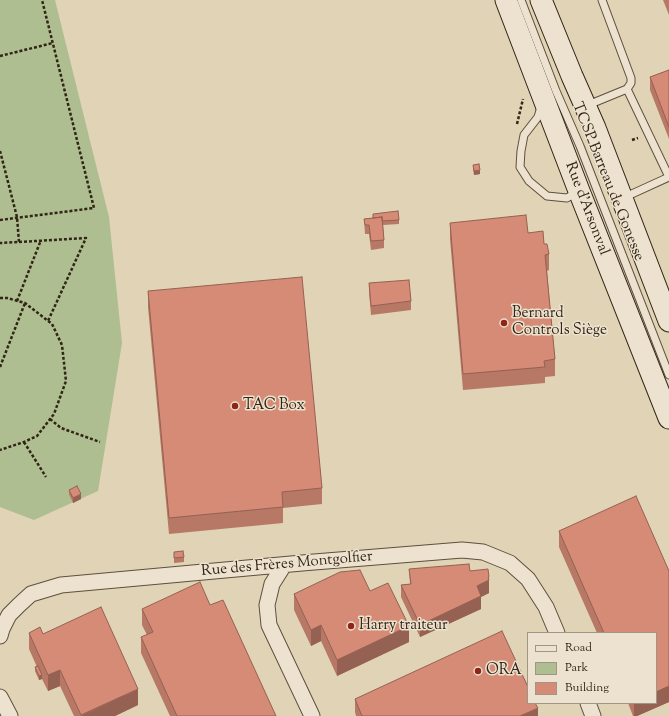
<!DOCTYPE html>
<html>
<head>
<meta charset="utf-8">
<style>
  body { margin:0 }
  #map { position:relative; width:669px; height:716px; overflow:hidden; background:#e1d3b5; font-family:"Sorts Mill Goudy",serif }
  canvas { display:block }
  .legend { position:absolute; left:527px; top:632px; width:130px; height:72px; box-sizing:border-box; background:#ece2cf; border:1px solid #a19685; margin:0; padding:5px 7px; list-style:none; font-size:12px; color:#312515 }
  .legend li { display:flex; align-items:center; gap:8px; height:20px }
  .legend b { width:20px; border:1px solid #a19685 }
</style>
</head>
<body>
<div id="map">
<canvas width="669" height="716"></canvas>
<ul class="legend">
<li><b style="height:5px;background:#ece2cf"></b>Road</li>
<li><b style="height:11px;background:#aebe91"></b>Park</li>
<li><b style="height:11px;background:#d58b75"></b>Building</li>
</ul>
</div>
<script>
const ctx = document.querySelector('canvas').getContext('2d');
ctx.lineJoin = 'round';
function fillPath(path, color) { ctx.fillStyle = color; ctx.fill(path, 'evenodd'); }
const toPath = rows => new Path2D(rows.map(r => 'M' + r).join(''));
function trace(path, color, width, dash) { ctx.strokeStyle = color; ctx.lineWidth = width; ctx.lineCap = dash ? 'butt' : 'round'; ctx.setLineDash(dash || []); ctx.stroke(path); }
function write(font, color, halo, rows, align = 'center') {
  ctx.font = font + ' "Sorts Mill Goudy",serif'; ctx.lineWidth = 3; ctx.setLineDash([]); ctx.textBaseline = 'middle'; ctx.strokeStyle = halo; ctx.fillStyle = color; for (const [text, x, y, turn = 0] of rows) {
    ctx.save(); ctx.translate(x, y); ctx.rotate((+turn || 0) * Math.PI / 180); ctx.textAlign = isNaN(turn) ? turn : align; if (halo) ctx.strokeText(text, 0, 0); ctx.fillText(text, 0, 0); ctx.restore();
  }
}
fillPath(toPath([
  [0,0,55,0,109,217,122,343,98,491,34,520,0,507]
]), '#aebe91');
const service = toPath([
  [521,0,556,91,580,146,669,375],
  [627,89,669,177],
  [588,105,627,89,631,83,631,78,602,0],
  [541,107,538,117,524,135,521,151,520,167,529,181,547,196,567,198,577,192],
  [623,198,669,177]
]);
const minor = toPath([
  [284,565,272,584,267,605,269,625,312,716],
  [0,636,2,629,9,615,19,605,31,594,61,585,302,563,462,550,483,552,510,563,528,579,546,607,557,633],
  [0,697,10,716],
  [588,703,593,716]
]);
const secondary = toPath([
  [506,0,579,191,669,418],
  [541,0,572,76,595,128,669,321]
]);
trace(service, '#5d503d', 9);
trace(minor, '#5d503d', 17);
trace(secondary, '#312515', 23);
trace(toPath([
  [0,56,53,43],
  [517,124,523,99],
  [632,140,638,138],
  [0,151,17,217,19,242,0,243],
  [0,220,94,208,42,0],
  [19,242,86,238,48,321],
  [0,298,7,298,25,303,52,324,62,345,66,381,54,414,37,436,24,442,0,450],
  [17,301,41,240],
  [0,367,25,303],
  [50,419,61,428,100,442],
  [24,442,46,477]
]), '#312515', 2.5, [3, 2]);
trace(service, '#ece2cf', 7);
trace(minor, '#ece2cf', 15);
trace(secondary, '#ece2cf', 21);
fillPath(toPath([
  [663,0,669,0,669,15],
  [669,70,669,139,650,90,650,77],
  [473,165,480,174,474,175,473,170],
  [373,214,399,220,399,224,383,225,384,240,384,248,371,250,369,234,365,234,364,219,373,218],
  [450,223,528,233,544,244,549,254,549,270,547,271,555,359,555,376,545,377,545,383,463,390,450,239],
  [369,283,411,301,411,310,371,315,369,292],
  [148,291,322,488,322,504,283,508,283,523,169,534,148,307],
  [69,490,81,499,73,503,69,494],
  [559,531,669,571,669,702,637,716,633,716,628,703,656,703,656,633,597,633,559,547],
  [174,552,184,557,184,562,174,563],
  [409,569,470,571,489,593,481,597,481,609,420,637,401,597,401,585,410,584],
  [370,591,409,642,337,676,321,641,311,646,294,610,294,594],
  [210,605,276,716,170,716,141,653,141,637,147,635,142,625,142,609],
  [29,633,43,634,138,705,115,716,74,716,60,686,48,691,42,679,39,680,35,671,35,667,37,667,29,649],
  [355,699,538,716,356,716,355,712]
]), '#b77865');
fillPath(toPath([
  [480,170,480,174,474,175,474,171],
  [81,494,81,499,73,503,73,498],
  [489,577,489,593,481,597,481,609,420,637,420,625,477,586],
  [321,625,321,641,311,646,311,630],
  [409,626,409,642,337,676,337,660],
  [60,670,60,686,48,691,48,675],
  [42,675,42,679,39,680,39,676],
  [669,686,669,702,637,716,634,716,634,703,656,703,656,692],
  [138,689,138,705,115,716,81,716],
  [538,708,538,716,520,716]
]), '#956152');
const building = toPath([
  [669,70,669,127,650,77,669,70],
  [479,164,480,170,474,171,473,165,479,164],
  [398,211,399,220,382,221,382,217,373,218,373,214,398,211],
  [526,215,528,233,543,231,544,244,547,244,549,254,545,255,555,359,544,361,545,367,463,374,450,223,526,215],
  [382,217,384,240,371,241,369,225,365,225,364,219,382,217],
  [302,277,322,488,282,492,283,507,169,518,148,291,302,277],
  [409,280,411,301,371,306,369,283,409,280],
  [77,486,81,494,73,498,69,490,77,486],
  [636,496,669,571,669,686,656,692,656,633,604,633,559,531,636,496],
  [183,551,184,557,174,558,174,552,183,551],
  [469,564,470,571,488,569,489,577,488,578,489,580,477,586,481,596,420,625,401,585,411,584,409,569,469,564],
  [360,570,370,591,388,583,409,626,337,660,321,625,311,630,294,594,340,572,360,570],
  [200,582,210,605,223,600,276,716,177,716,141,637,153,632,142,609,200,582],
  [101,607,138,689,81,715,60,670,48,675,29,633,40,627,43,634,101,607],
  [502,631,528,687,528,703,535,703,538,708,520,716,362,716,355,699,502,631],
  [38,666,42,675,39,676,35,667,38,666]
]);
fillPath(building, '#d58b75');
trace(building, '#956152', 1);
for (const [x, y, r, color] of [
  [504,323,4,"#8f2418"],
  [235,406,4,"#8f2418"],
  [351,626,4,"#8f2418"],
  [478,671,4,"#8f2418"]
]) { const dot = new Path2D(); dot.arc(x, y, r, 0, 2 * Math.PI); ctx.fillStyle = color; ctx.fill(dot); trace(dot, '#ece2cf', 1.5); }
write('15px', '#312515', '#ece2cf', [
  ["TCSP Barreau de Gonesse",607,182,68],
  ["Rue d'Arsonval",586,209,69],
  ["Rue des Frères Montgolfier",287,565,-5]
]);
write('15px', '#312515', '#ece2cf', [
  ["Bernard",512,314],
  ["Controls Siège",512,331],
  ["TAC Box",243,406],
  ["Harry traiteur",359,626],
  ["ORA",486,671]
], 'left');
</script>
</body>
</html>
